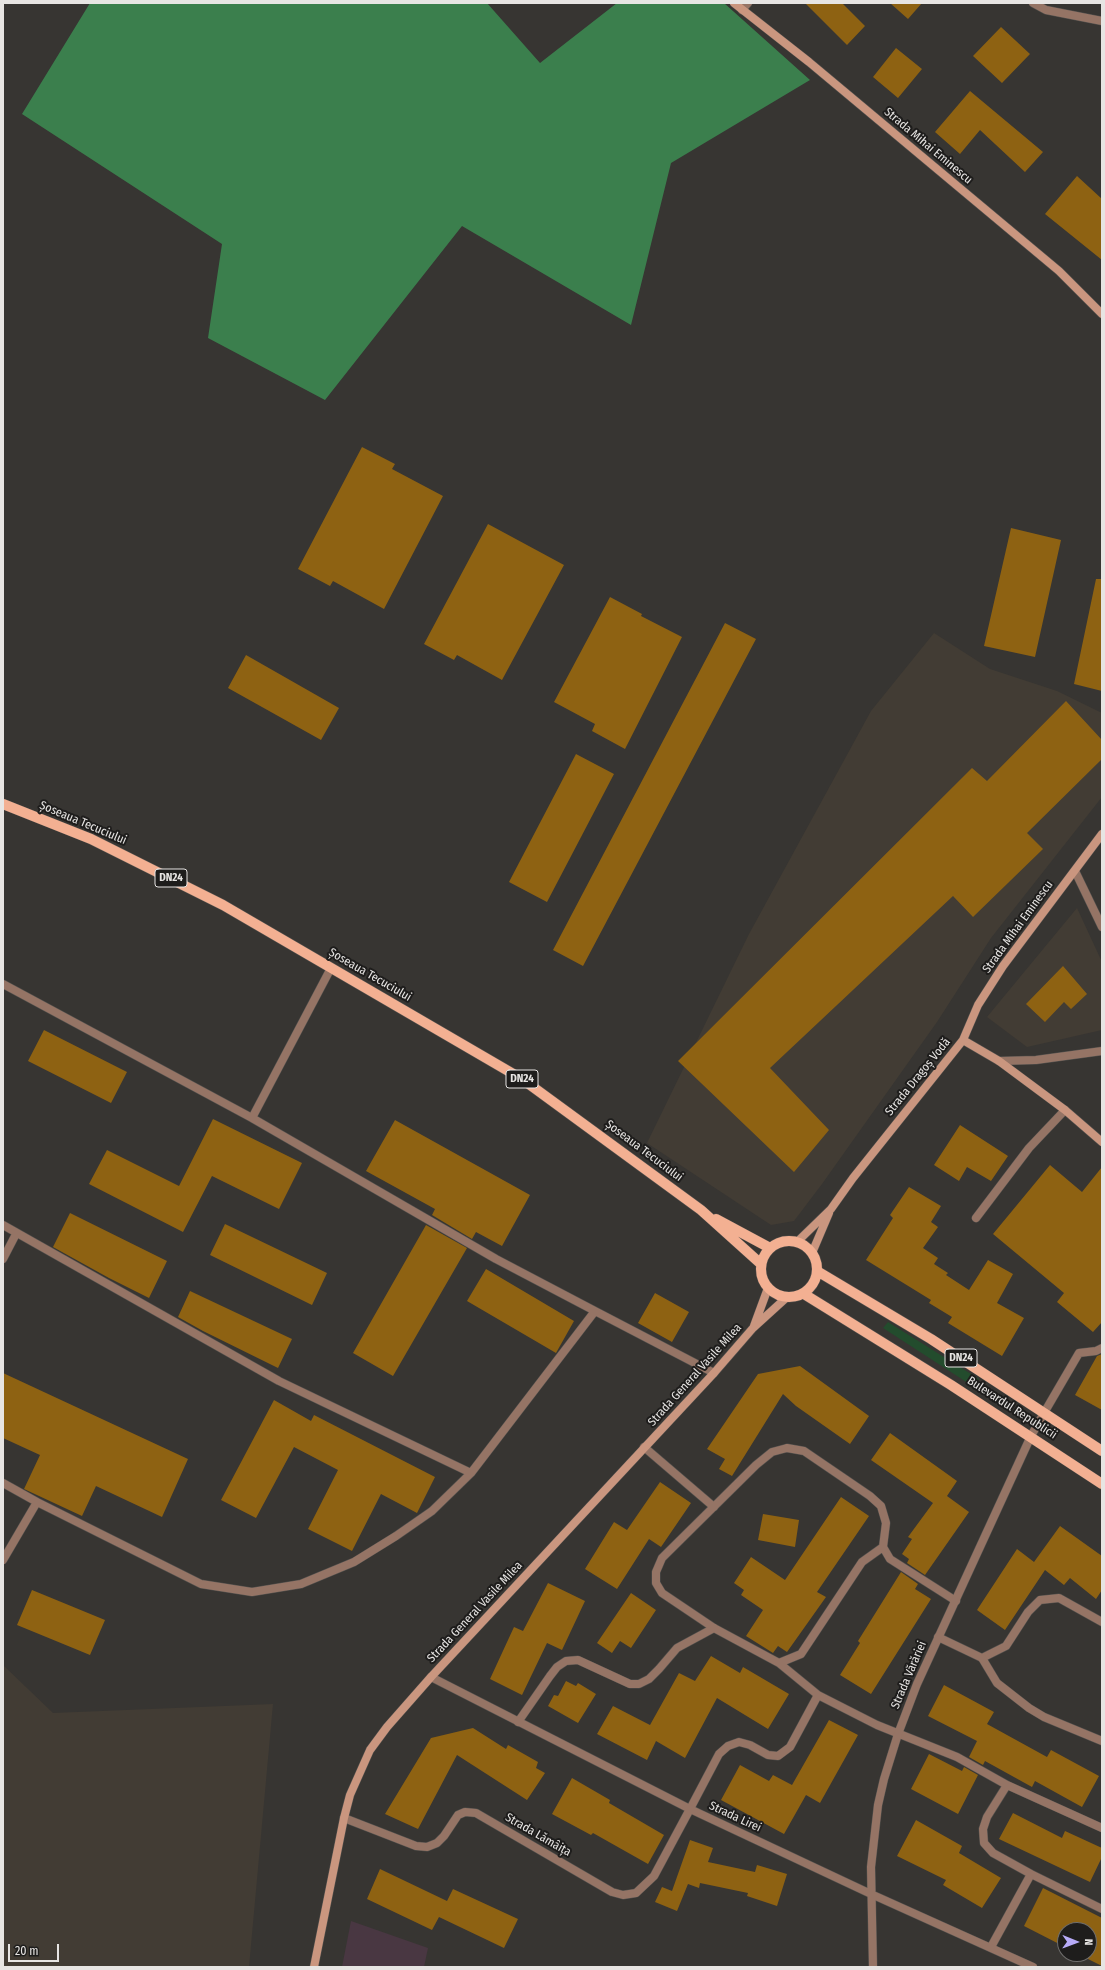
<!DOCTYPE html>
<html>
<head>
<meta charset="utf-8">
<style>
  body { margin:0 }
  #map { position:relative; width:1105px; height:1970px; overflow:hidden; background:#373532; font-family:"Fira Sans Condensed",sans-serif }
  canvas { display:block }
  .frame { position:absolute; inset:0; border:4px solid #e7e5e3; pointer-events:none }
  .north { position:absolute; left:1057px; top:1922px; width:40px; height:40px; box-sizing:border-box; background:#1e1d1c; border:1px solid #6e6d6c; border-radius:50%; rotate:91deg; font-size:11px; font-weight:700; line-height:16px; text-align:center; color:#e7e5e3 }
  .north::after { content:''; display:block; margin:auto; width:14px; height:18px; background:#b7abf8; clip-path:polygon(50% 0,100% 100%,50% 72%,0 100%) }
  .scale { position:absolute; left:8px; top:1944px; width:51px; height:18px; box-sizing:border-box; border:2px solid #e7e5e3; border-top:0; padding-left:5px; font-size:12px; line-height:14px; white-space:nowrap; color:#e7e5e3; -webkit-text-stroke:3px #1e1d1c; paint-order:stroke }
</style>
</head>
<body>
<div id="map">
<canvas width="1105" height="1970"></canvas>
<div class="frame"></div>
<div class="north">N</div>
<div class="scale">20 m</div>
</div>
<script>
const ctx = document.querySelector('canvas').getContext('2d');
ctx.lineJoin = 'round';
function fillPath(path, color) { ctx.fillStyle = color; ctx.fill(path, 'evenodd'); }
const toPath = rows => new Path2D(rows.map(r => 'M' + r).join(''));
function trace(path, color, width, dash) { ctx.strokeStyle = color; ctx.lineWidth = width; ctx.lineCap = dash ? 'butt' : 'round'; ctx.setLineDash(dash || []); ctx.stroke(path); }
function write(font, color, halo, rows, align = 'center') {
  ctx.font = font + ' "Fira Sans Condensed",sans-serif'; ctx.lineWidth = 4; ctx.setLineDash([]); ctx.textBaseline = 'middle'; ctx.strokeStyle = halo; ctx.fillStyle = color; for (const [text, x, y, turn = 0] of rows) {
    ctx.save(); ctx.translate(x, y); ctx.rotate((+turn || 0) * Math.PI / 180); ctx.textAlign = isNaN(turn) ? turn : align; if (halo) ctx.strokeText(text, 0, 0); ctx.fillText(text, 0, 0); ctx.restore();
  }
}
fillPath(toPath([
  [351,1921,428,1948,424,1967,342,1967]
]), '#493742');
fillPath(toPath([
  [934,633,990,669,1057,691,1102,713,1102,797,991,938,937,1022,822,1184,794,1221,771,1225,647,1143,749,934,871,711],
  [1077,908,1102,962,1102,1030,1027,1047,987,1017],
  [3,1665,53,1713,273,1704,249,1967,3,1967]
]), '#423c34');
fillPath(toPath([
  [888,1322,979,1379,974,1387,883,1328]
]), '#234c2d');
fillPath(toPath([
  [90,3,487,3,540,63,617,3,724,3,810,80,671,163,631,325,462,226,325,400,208,338,222,244,22,114]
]), '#3b7f4d');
fillPath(toPath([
  [805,3,842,3,865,26,847,45],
  [890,3,922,3,908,19],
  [1001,27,1030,54,1002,83,973,56],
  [896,48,922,69,898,98,873,77],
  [970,91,1043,152,1025,172,980,130,960,154,935,132],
  [1077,176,1102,199,1102,260,1045,214],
  [362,447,395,464,392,469,443,496,384,609,333,581,330,586,298,569],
  [488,524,564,565,502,680,457,655,454,660,424,644],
  [1011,528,1061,540,1035,657,984,646],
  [1096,579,1102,579,1102,691,1074,684],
  [610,597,642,614,641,616,682,637,625,749,592,731,595,724,554,702],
  [725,623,756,639,583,966,553,950],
  [246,655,339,708,321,740,228,688],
  [1066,701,1102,740,1102,759,1027,833,1043,849,973,917,953,896,770,1068,829,1130,794,1172,678,1061,972,768,987,781],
  [576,754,614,774,547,902,509,882],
  [1063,966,1087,994,1071,1009,1064,1002,1045,1022,1026,1004],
  [44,1030,127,1072,111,1103,28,1061],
  [213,1119,302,1163,279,1209,212,1176,183,1232,89,1184,107,1150,179,1186],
  [395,1120,530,1195,502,1246,476,1232,472,1239,432,1215,435,1209,366,1171],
  [960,1125,1008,1156,991,1181,967,1167,959,1181,934,1165],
  [1050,1165,1082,1192,1102,1167,1102,1322,1093,1332,1057,1302,1064,1293,993,1234],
  [909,1187,941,1206,931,1222,938,1227,923,1248,938,1258,934,1264,948,1273,946,1275,969,1290,988,1260,1013,1274,997,1303,1024,1318,1002,1356,948,1323,952,1317,929,1303,931,1300,866,1260,893,1218,890,1215],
  [70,1213,167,1261,149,1298,109,1278,53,1247],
  [225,1224,327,1273,312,1305,210,1255],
  [426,1225,467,1248,393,1376,353,1353],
  [486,1269,574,1321,556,1353,467,1301],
  [190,1291,292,1339,278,1368,203,1331,178,1317],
  [655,1293,689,1312,672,1342,638,1323],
  [1102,1354,1102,1410,1075,1395,1097,1356],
  [800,1366,869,1416,850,1444,796,1406,783,1394,732,1476,719,1469,725,1459,707,1449,758,1374],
  [3,1373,188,1459,162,1517,96,1486,82,1516,24,1489,40,1455,3,1438],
  [274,1400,311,1421,314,1415,435,1477,417,1513,381,1494,352,1551,308,1529,338,1470,294,1447,256,1518,221,1500],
  [890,1433,957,1481,947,1496,969,1512,925,1575,907,1563,909,1559,902,1554,912,1539,908,1537,933,1503,871,1460],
  [660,1482,691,1503,661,1547,649,1539,617,1589,585,1569,614,1522,627,1530],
  [841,1497,869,1516,817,1592,826,1597,787,1652,778,1646,773,1653,746,1636,763,1610,741,1595,744,1590,734,1583,751,1557,785,1580],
  [763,1514,799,1520,795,1547,758,1540],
  [1060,1526,1102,1556,1102,1590,1096,1599,1070,1578,1064,1585,1045,1570,1005,1630,977,1610,1017,1549,1034,1562],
  [901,1572,918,1584,915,1589,931,1599,871,1694,840,1675,860,1643,858,1641],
  [548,1583,585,1601,562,1650,547,1643,522,1695,490,1679,514,1627,523,1631],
  [32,1590,105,1620,90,1655,17,1625],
  [631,1593,656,1610,631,1648,620,1641,612,1653,597,1643],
  [711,1656,740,1673,743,1667,789,1694,768,1729,717,1698,685,1758,656,1741,647,1760,597,1734,613,1706,650,1725,679,1673,695,1681],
  [566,1681,576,1686,578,1683,596,1694,578,1723,548,1706,554,1695,558,1696],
  [944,1685,994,1712,987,1724,1047,1757,1051,1750,1099,1776,1082,1807,1035,1781,1032,1787,985,1761,983,1765,969,1757,977,1741,928,1716],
  [829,1720,858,1735,820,1803,806,1795,784,1834,721,1800,740,1765,769,1781,773,1775,792,1785],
  [473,1728,506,1749,508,1745,538,1762,536,1768,545,1773,527,1800,457,1755,418,1829,385,1814,431,1738],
  [929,1754,962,1771,964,1767,978,1775,958,1814,911,1789],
  [572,1778,610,1800,609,1803,664,1835,648,1864,593,1833,591,1835,552,1814],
  [1013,1813,1062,1838,1065,1831,1102,1848,1102,1857,1090,1882,999,1839],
  [916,1820,962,1846,959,1853,1001,1878,982,1908,943,1885,946,1880,897,1856],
  [690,1840,713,1848,708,1862,755,1872,757,1865,787,1874,777,1906,747,1896,748,1893,700,1883,699,1888,688,1884,677,1911,655,1902,662,1887,672,1891],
  [380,1869,447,1901,453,1889,518,1919,504,1948,439,1917,432,1930,367,1899],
  [1043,1888,1102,1918,1102,1966,1078,1954,1089,1954,1089,1930,1065,1930,1065,1947,1024,1926]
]), '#8e6212');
const lane = toPath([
  [331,968,252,1118,496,1259,595,1311,471,1473],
  [3,984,252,1118],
  [976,1218,1029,1148,1065,1110],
  [3,1225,279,1381,471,1473,432,1511,396,1536,354,1562,301,1584,252,1592,201,1584,37,1502,3,1560],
  [3,1259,16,1234],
  [595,1311,714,1373],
  [1044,1413,1079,1353,1096,1351,1102,1348],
  [644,1447,714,1507],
  [787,1448,804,1451,870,1496,881,1506,886,1523,883,1547,862,1562,801,1654,779,1663,714,1628,662,1593,656,1583,656,1572,662,1558,756,1465,772,1452,787,1448],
  [3,1483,37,1502],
  [883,1547,890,1559,956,1601],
  [982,1658,1006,1646,1028,1612,1040,1600,1059,1598,1102,1622],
  [779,1663,818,1695,877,1725,957,1757,1007,1785,987,1817,983,1829,984,1843,993,1853,1031,1874,991,1947],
  [518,1722,550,1676,557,1667,566,1661,578,1660,630,1684,639,1684,649,1679,659,1669,677,1648,714,1628],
  [1007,1785,1102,1828],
  [690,1809,719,1754,728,1746,739,1742,750,1745,768,1755,778,1756,790,1747,818,1695],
  [1031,1874,1102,1909]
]);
const street = toPath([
  [1033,3,1046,10,1102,21],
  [742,10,748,3],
  [1075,871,1102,927],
  [999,1061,1036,1060,1102,1051],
  [938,1637,982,1658,997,1683,1029,1708,1044,1717,1102,1741],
  [431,1677,690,1809,871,1894,1033,1967],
  [344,1818,416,1846,427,1847,437,1843,444,1836,458,1815,465,1812,476,1813,612,1892,623,1895,636,1893,654,1876,690,1809],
  [873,1967,871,1867,878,1805,884,1779,898,1734,917,1684,1031,1436,1044,1413]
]);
const secondary = toPath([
  [734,3,809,62,1059,271,1102,314],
  [963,1040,999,1061,1065,1110,1102,1142],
  [797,1242,831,1209,853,1178,963,1040,978,1005,1003,966,1102,834],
  [812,1253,829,1213],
  [754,1326,768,1288],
  [314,1967,344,1818,350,1795,370,1750,387,1727,431,1677,714,1373,753,1328,786,1298]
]);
const primary = toPath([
  [3,804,91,839,223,905,522,1079,701,1210,761,1264],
  [716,1219,770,1248],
  '761 1269a28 28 0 1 1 56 0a28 28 0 1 1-56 0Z',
  [817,1271,931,1339,1102,1451],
  [804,1294,951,1385,1102,1484]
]);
trace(lane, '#53514e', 9);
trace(street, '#53514e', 9);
trace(secondary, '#53514e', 9);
trace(primary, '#53514e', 11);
trace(lane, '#957465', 8);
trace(street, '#957465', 8);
trace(secondary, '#ca967f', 8);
trace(primary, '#f3b092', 10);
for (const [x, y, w] of [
  [171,878,32],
  [522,1079,32],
  [961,1358,32]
]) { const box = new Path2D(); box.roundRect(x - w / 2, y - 9, w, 18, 3); ctx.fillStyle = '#1e1d1c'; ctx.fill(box); trace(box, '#e7e5e3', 1); }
write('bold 11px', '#e7e5e3', null, [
  ["DN24",171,878],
  ["DN24",522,1079],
  ["DN24",961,1358]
]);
write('12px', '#e7e5e3', '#1e1d1c', [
  ["Strada Mihai Eminescu",928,146,40],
  ["Șoseaua Tecuciului",83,823,23],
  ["Strada Mihai Eminescu",1018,927,-54],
  ["Șoseaua Tecuciului",370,975,30],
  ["Strada Dragoș Vodă",918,1077,-51],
  ["Șoseaua Tecuciului",644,1151,37],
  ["Strada General Vasile Milea",695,1375,-48],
  ["Bulevardul Republicii",1012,1408,33],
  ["Strada General Vasile Milea",475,1612,-47],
  ["Strada Vărăriei",909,1675,-67],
  ["Strada Lirei",735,1817,25],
  ["Strada Lămâița",538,1835,30]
]);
</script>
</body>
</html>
